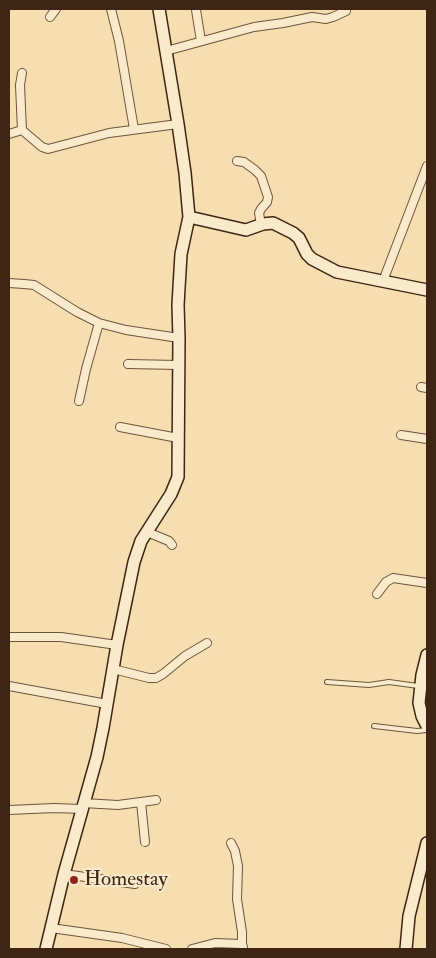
<!DOCTYPE html>
<html>
<head>
<meta charset="utf-8">
<style>
  body { margin:0 }
  #map { position:relative; width:436px; height:958px; overflow:hidden; background:#f6deb0; font-family:"IM FELL Double Pica",serif }
  canvas { display:block }
  .frame { position:absolute; inset:0; border:10px solid #3f2614; pointer-events:none }
</style>
</head>
<body>
<div id="map">
<canvas width="436" height="958"></canvas>
<div class="frame"></div>
</div>
<script>
const ctx = document.querySelector('canvas').getContext('2d');
ctx.lineJoin = 'round';
const toPath = rows => new Path2D(rows.map(r => 'M' + r).join(''));
function trace(path, color, width, dash) { ctx.strokeStyle = color; ctx.lineWidth = width; ctx.lineCap = dash ? 'butt' : 'round'; ctx.setLineDash(dash || []); ctx.stroke(path); }
function write(font, color, halo, rows, align = 'center') {
  ctx.font = font + ' "IM FELL Double Pica",serif'; ctx.lineWidth = 4; ctx.setLineDash([]); ctx.textBaseline = 'middle'; ctx.strokeStyle = halo; ctx.fillStyle = color; for (const [text, x, y, turn = 0] of rows) {
    ctx.save(); ctx.translate(x, y); ctx.rotate((+turn || 0) * Math.PI / 180); ctx.textAlign = isNaN(turn) ? turn : align; if (halo) ctx.strokeText(text, 0, 0); ctx.fillText(text, 0, 0); ctx.restore();
  }
}
const lane = toPath([
  [327,682,369,685,389,682,418,686],
  [374,726,417,731,427,730]
]);
const street = toPath([
  [111,9,119,41,134,129],
  [196,10,201,41],
  [50,17,56,9],
  [166,51,254,27,283,23,312,17,326,19,333,17,346,11],
  [22,130,20,85,22,73],
  [9,134,22,130,42,147,48,149,109,133,178,124],
  [237,161,244,162,255,170,261,176,268,197,267,202,261,209,259,213,261,225],
  [383,281,427,166],
  [9,283,24,284,34,285,77,312,99,323,126,330,179,338],
  [128,364,178,365],
  [421,387,427,388],
  [79,401,86,369,99,323],
  [120,427,178,438],
  [401,435,427,439],
  [147,532,169,541,172,545],
  [377,594,386,582,393,578,427,583],
  [9,637,61,637,117,645],
  [113,669,149,678,156,678,163,674,185,656,207,643],
  [9,686,107,704],
  [141,802,145,842],
  [83,803,118,805,156,800],
  [9,810,54,808,82,809],
  [231,843,235,851,238,866,237,899,242,932,242,944],
  [64,874,135,884],
  [51,928,122,938,166,949],
  [192,949,215,943,241,944,242,944,243,947]
]);
const secondary = toPath([
  [189,217,246,230,263,224,273,223,293,233,299,238,307,254,312,259,337,272,427,290],
  [427,655,422,675,419,703,422,716,427,726],
  [46,949,64,874,97,757,103,728,117,645,134,562,141,541,171,494,178,477,179,338,178,305,181,254,189,217,185,173,178,124,159,9],
  [406,949,409,916,427,843]
]);
trace(lane, '#6d543b', 6);
trace(street, '#6d543b', 10);
trace(secondary, '#3f2614', 14);
trace(lane, '#f9eacc', 4);
trace(street, '#f9eacc', 8);
trace(secondary, '#f9eacc', 11);
for (const [x, y, r, color] of [
  [74,880,5,"#8f2418"]
]) { const dot = new Path2D(); dot.arc(x, y, r, 0, 2 * Math.PI); ctx.fillStyle = color; ctx.fill(dot); trace(dot, '#f9eacc', 2); }
write('21px', '#3f2614', '#f9eacc', [
  ["Homestay",84,880]
], 'left');
</script>
</body>
</html>
